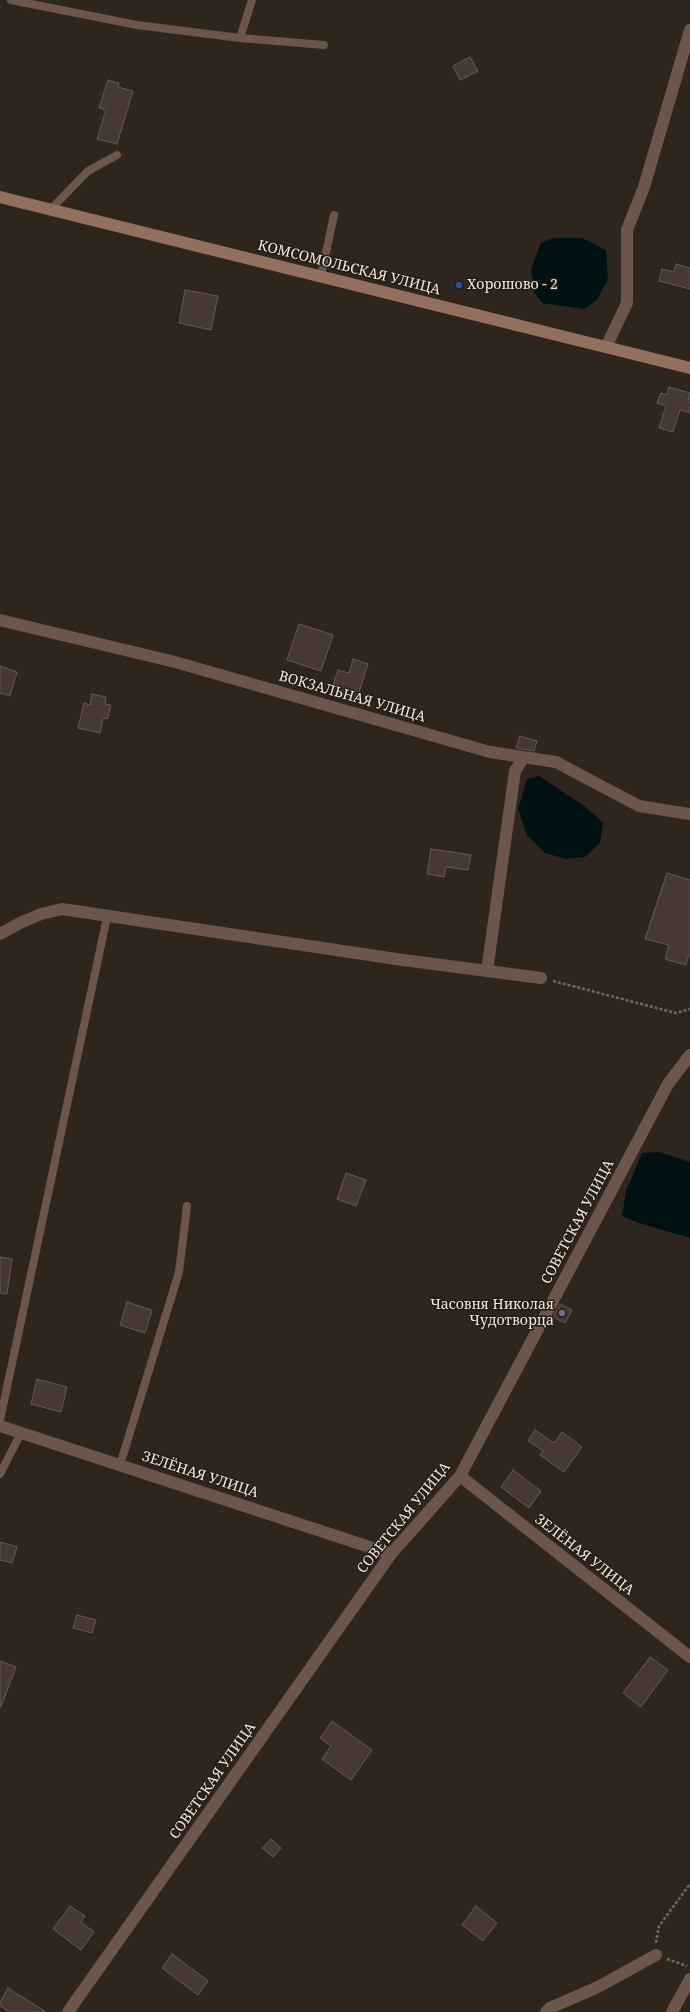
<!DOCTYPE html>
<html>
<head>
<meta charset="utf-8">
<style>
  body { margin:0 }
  canvas { display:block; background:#2e251c }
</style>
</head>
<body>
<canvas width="690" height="2012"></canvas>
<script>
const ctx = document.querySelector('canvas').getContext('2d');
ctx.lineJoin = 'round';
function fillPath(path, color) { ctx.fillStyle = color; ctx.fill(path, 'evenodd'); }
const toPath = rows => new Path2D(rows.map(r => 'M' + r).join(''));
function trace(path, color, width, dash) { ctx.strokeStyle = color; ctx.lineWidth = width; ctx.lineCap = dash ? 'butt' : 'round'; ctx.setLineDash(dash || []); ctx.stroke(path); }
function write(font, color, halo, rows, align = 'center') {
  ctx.font = font + ' "Noto Serif",serif'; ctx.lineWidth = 3; ctx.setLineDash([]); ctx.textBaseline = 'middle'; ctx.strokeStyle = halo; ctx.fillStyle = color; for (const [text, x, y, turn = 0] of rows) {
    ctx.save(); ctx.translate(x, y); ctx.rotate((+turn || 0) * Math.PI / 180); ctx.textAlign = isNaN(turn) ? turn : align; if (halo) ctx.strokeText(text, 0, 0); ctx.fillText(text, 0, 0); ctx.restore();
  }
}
fillPath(toPath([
  [553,238,582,238,606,250,608,279,597,300,584,309,542,303,534,292,531,269,541,243],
  [539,776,587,808,603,823,600,843,585,857,566,859,545,853,527,835,518,809,527,779],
  [659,1152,690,1162,690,1238,639,1223,622,1216,626,1191,642,1153]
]), '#001114');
const building = toPath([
  [470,57,478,71,460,80,453,66,470,57],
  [108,80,119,83,118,87,133,91,117,144,97,139,106,110,99,108,108,80],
  [676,264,690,268,690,289,659,281,662,269,674,272,676,264],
  [185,290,218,296,211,330,179,323,185,290],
  [669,387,690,393,688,401,690,402,690,413,680,410,673,432,659,428,666,406,657,403,661,393,667,395,669,387],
  [299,624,333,635,321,671,287,660,299,624],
  [353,659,368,664,356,702,330,694,338,670,349,673,353,659],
  [0,666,17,672,10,696,0,693,0,666],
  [92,694,106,697,105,704,111,705,108,718,103,719,100,733,78,728,84,703,90,705,92,694],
  [520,736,537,741,534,751,516,748,520,736],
  [431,849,471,855,468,870,446,867,444,877,427,874,431,849],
  [667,873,690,880,690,951,686,965,665,959,669,945,645,939,667,873],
  [346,1173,366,1180,356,1206,337,1199,346,1173],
  [0,1257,12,1259,7,1294,0,1293,0,1257],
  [127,1302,152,1310,145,1333,120,1325,127,1302],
  [560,1304,572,1310,565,1323,553,1317,560,1304],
  [37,1379,67,1387,61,1412,31,1404,37,1379],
  [535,1430,554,1443,562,1432,582,1447,564,1472,540,1455,543,1451,528,1441,535,1430],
  [513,1470,541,1491,529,1508,501,1487,513,1470],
  [0,1542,17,1547,12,1563,0,1560,0,1542],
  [77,1615,96,1620,92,1633,73,1628,77,1615],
  [650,1657,668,1670,641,1707,623,1693,650,1657],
  [0,1661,16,1667,1,1707,0,1707,0,1661],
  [332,1721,372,1750,351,1780,322,1759,331,1746,320,1738,332,1721],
  [271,1839,281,1848,273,1857,262,1848,271,1839],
  [70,1906,85,1916,81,1922,94,1932,81,1950,53,1929,70,1906],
  [476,1906,497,1923,483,1941,462,1925,476,1906],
  [172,1954,208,1981,198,1995,162,1968,172,1954],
  [8,1988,46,2012,10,2012,0,2006,0,2002,8,1988]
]);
fillPath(building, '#463835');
trace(building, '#665753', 1);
trace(toPath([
  [553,981,676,1013,690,1009],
  [656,1943,659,1926,690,1884],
  [667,1959,687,1966]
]), '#706860', 2.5, [3, 2]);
trace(toPath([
  [11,0,137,25,240,38,252,0],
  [240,38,324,45],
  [51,209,88,171,117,155],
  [321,276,334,215],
  [0,1420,107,917],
  [120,1465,179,1272,187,1206],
  [0,1474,21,1433]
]), '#6c554b', 8);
trace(toPath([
  [606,347,627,303,627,230,644,187,690,30],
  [0,620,175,662,490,752,556,762,639,806,690,814],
  [0,934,20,923,41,914,62,909,403,960,541,978],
  [487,971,515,771,524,757],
  [0,1426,391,1554],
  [460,1476,690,1657],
  [68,2012,391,1554,460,1476,668,1084,690,1055],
  [546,2012,550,2008,598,1987,656,1955],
  [672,2012,690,1979]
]), '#6c554b', 12);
trace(toPath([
  [0,197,690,368]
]), '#936f5e', 12);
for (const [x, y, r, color] of [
  [459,285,4,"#1a4fb4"],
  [562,1313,4,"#6b7280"]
]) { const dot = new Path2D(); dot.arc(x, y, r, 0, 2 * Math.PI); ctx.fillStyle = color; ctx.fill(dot); trace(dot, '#241b13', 1.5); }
write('14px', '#efe9e3', '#241b13', [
  ["КОМСОМОЛЬСКАЯ УЛИЦА",349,268,14],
  ["ВОКЗАЛЬНАЯ УЛИЦА",352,697,16],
  ["СОВЕТСКАЯ УЛИЦА",578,1222,-62],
  ["ЗЕЛЁНАЯ УЛИЦА",200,1475,18],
  ["СОВЕТСКАЯ УЛИЦА",404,1518,-51],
  ["ЗЕЛЁНАЯ УЛИЦА",584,1555,38],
  ["СОВЕТСКАЯ УЛИЦА",213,1781,-55]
]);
write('14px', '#efe9e3', '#241b13', [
  ["Хорошово - 2",467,285],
  ["Часовня Николая",554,1305,"right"],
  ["Чудотворца",554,1321,"right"]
], 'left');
</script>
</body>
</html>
